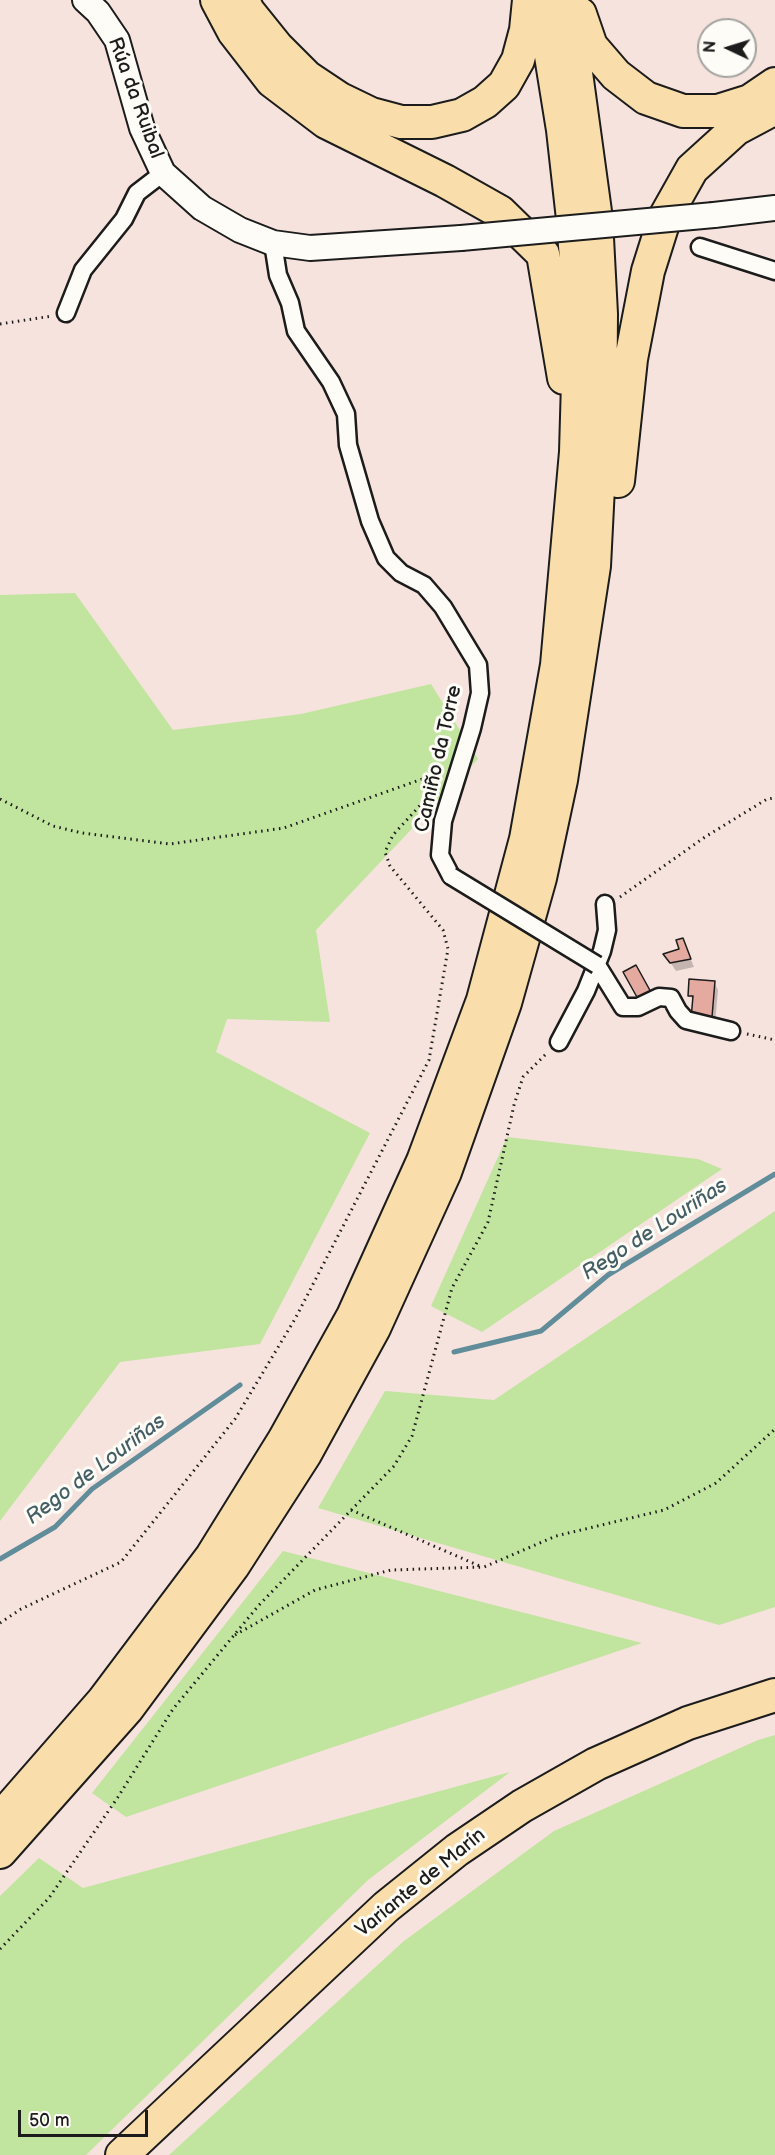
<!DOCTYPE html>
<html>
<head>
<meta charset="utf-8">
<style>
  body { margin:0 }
  #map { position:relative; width:775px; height:2155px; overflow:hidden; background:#f6e3dd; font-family:"Balsamiq Sans",sans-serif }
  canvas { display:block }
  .north { position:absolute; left:697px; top:18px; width:60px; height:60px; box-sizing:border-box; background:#fdfcf7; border:2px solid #a3a29f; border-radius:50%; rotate:274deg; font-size:16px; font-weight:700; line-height:24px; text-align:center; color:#1c1c1c }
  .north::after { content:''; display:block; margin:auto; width:21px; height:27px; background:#1c1c1c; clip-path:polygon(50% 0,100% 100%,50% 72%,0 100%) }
  .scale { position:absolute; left:18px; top:2110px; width:130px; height:27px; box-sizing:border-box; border:3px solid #1c1c1c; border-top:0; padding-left:8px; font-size:18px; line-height:21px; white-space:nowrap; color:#1c1c1c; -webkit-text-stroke:4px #fdfcf7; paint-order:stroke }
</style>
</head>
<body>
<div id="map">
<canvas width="775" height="2155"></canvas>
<div class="north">N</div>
<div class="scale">50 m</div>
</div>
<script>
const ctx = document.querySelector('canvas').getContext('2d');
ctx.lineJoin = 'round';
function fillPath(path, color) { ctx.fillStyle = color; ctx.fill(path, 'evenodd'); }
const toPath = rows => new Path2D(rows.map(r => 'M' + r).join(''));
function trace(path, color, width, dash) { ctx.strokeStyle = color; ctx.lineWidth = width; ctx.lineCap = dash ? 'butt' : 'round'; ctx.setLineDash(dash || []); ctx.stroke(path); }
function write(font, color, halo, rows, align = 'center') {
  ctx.font = font + ' "Balsamiq Sans",sans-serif'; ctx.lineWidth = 6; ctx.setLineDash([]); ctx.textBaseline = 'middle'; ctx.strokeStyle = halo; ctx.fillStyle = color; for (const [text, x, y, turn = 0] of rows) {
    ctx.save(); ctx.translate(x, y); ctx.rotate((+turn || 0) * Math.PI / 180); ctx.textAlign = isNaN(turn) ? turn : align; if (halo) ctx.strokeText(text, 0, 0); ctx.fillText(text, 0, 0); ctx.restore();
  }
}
fillPath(toPath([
  [75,593,173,730,301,714,431,684,478,759,316,930,330,1022,227,1019,216,1052,370,1133,260,1344,120,1362,0,1521,0,595],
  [507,1137,698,1159,722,1169,482,1332,431,1306],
  [775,1211,775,1607,719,1625,318,1508,385,1391,494,1400],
  [283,1551,642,1643,126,1817,92,1793],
  [775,1735,775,2155,169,2155,404,1941,554,1831,758,1740],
  [510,1772,368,1880,86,2155,0,2155,0,1896,39,1858,83,1888]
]), '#c1e49e');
fillPath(toPath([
  [682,939,694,967,676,971,670,962,681,950],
  [714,982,718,990,715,1024,689,995]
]), '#0003');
trace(toPath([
  [454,1352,541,1331,608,1275,775,1174],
  [0,1559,55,1527,92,1489,240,1385]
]), '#608d99', 5);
const building = toPath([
  [683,938,691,959,670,963,663,954,679,949,676,940,683,938],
  [636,965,652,994,638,999,623,972,636,965],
  [689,979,715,981,712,1017,691,1019,693,996,688,996,689,979]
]);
fillPath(building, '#e4aaa0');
trace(building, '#1c1c1c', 1.5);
const street = toPath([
  [273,243,278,275,290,303,296,331,331,382,346,414,348,445,370,521,386,558,401,573,424,585,443,607,478,665,480,693,472,728,443,821,440,855,451,876],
  [700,247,775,271],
  [66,313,83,270,124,219,137,193,163,173],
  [597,965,623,1007,638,1007,659,997,671,998,678,1011,686,1020,731,1031],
  [559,1042,586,991,602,951,607,930,605,904]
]);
const secondary = toPath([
  [85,0,98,12,117,40,142,128,163,173,202,208,240,230,273,243,310,248,461,238],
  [714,215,775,208]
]);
const highway = toPath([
  [217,0,234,32,272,81,326,122,445,181,500,212,543,254,564,378],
  [243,0,248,11,277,47,307,77,340,99,371,114,401,122,432,122,462,115,485,102,504,85,518,60,526,30,529,0],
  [580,14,591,46,616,75,646,98,683,111,718,111,750,101,775,84],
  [618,481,631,359,648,271,665,217,692,169,736,129,775,108],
  [0,1819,103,1701,212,1556,284,1440,353,1316,423,1161,483,1000,526,839,557,665,576,452,580,312,573,219,563,130,542,0],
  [0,1852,127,1709,233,1566,305,1454,374,1328,445,1172,505,1003,540,878,561,780,594,566,600,447,601,314,596,219,566,0],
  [122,2155,386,1907,457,1850,522,1806,596,1764,688,1723,775,1695]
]);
trace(street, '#1c1c1c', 21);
trace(secondary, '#1c1c1c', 28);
trace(highway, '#1c1c1c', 36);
trace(toPath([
  [0,324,52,316],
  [0,799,53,826,82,833,170,844,284,828,442,772],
  [620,897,705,837,767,799,775,798],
  [747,1034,775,1040],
  [351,1510,482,1567],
  [0,1623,21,1609,121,1562,235,1419,295,1319,429,1060,448,949,443,930,390,866,385,852,393,835,435,789],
  [235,1635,315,1590,391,1570,484,1567,556,1536,664,1510,716,1483,775,1429],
  [0,1949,49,1898,118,1797,173,1709,259,1605,394,1466,412,1436,452,1288,488,1222,514,1105,523,1077,547,1053]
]), '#1c1c1c', 3, [1.5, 4.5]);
trace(street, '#fdfcf7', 16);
trace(secondary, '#fdfcf7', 24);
trace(highway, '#f9deab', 32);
const streetBridge = toPath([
  [451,876,597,965]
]);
const secondaryBridge = toPath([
  [461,238,714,215]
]);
trace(streetBridge, '#1c1c1c', 21, []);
trace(secondaryBridge, '#1c1c1c', 28, []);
trace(streetBridge, '#fdfcf7', 16);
trace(secondaryBridge, '#fdfcf7', 24);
write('20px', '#1c1c1c', '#fdfcf7', [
  ["Rúa da Ruibal",135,98,70],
  ["Camiño da Torre",439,759,-77],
  ["Variante de Marín",421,1883,-39]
]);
write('italic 21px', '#445e65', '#fdfcf7', [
  ["Rego de Louriñas",655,1230,-33],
  ["Rego de Louriñas",96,1470,-37]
]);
</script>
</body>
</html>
